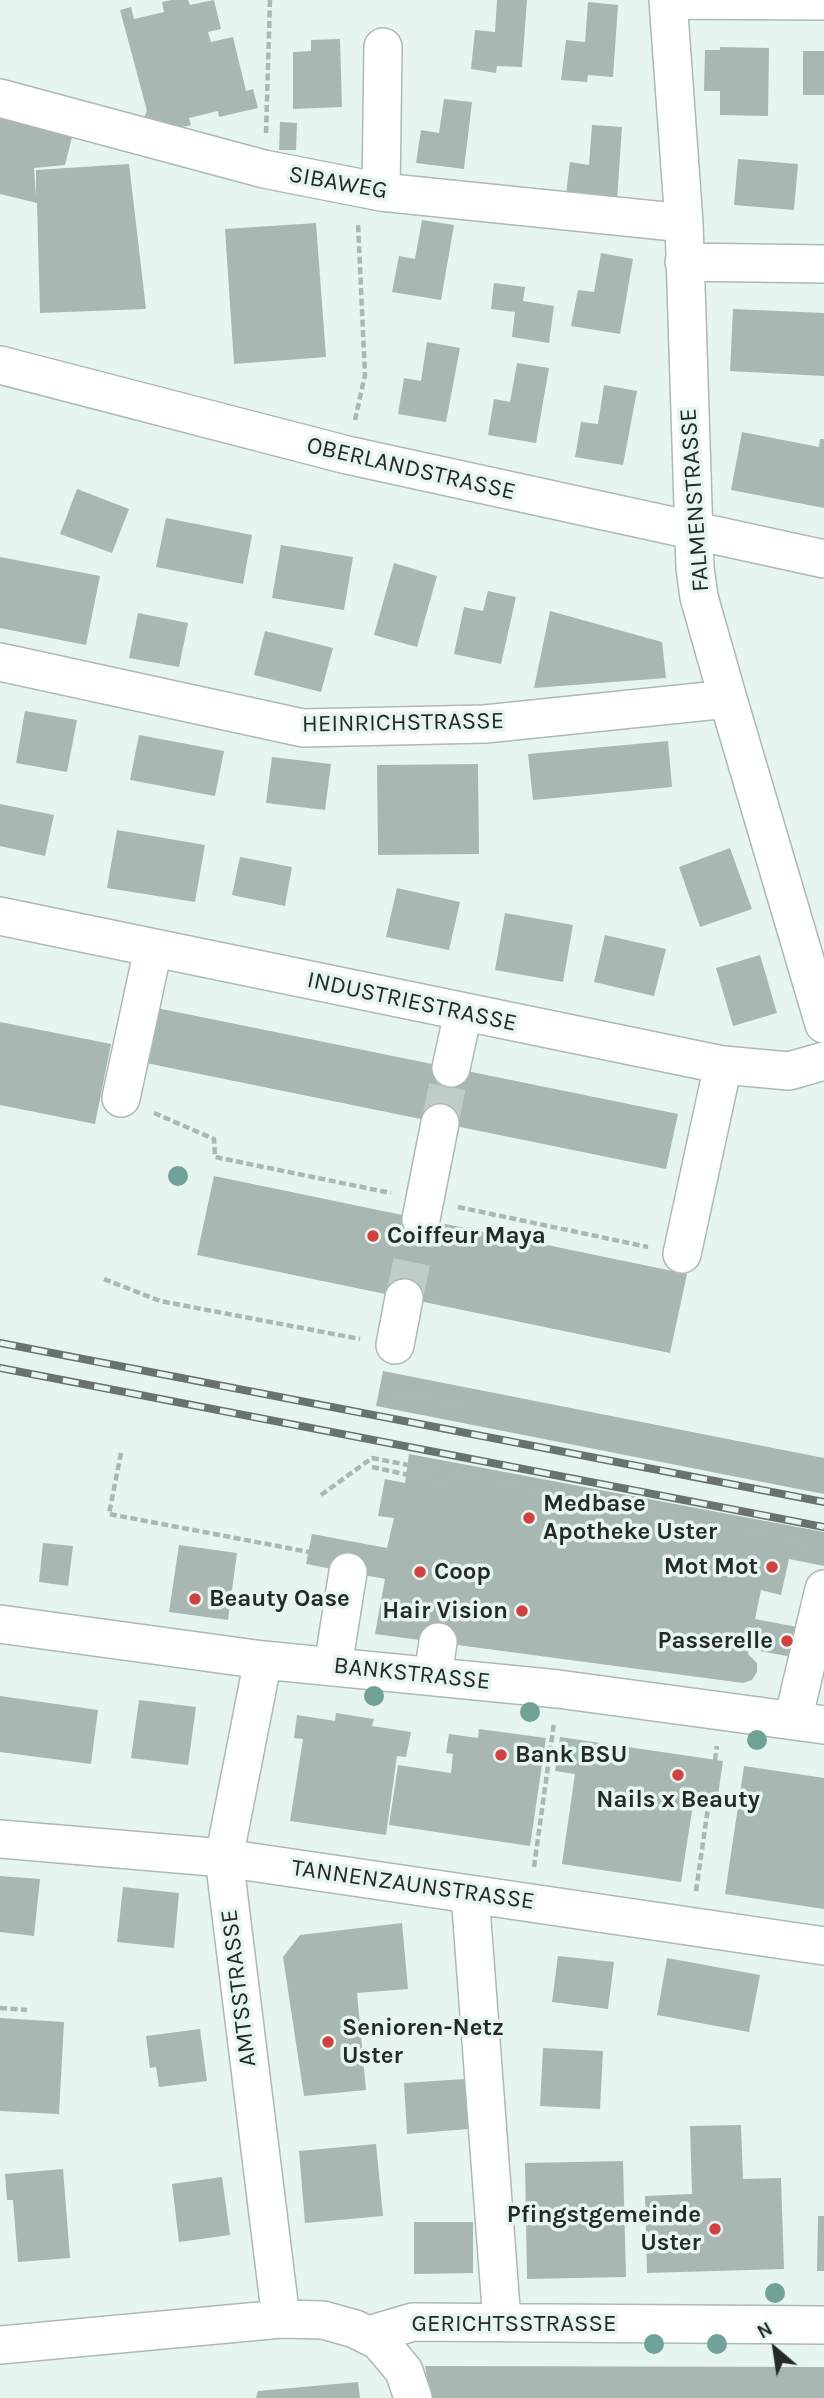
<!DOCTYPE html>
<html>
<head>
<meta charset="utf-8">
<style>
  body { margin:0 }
  #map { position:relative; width:824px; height:2398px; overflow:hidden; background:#e6f5f0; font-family:Karla,sans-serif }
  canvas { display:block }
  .north { position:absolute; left:740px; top:2314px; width:70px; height:70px; -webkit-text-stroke:5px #e6f5f0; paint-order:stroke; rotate:331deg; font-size:19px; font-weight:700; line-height:28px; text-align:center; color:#252a29 }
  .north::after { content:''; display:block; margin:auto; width:24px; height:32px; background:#252a29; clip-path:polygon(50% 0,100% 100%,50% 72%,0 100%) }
</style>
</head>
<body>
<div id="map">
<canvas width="824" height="2398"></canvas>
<div class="north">N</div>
</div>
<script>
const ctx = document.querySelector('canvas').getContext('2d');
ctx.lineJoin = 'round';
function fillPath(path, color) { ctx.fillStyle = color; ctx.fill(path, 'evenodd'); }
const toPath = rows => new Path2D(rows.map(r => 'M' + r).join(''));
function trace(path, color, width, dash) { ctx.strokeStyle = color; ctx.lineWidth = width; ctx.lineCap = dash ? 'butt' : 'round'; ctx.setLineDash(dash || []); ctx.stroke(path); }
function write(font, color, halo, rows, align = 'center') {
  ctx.font = font + ' Karla,sans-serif'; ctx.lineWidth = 7; ctx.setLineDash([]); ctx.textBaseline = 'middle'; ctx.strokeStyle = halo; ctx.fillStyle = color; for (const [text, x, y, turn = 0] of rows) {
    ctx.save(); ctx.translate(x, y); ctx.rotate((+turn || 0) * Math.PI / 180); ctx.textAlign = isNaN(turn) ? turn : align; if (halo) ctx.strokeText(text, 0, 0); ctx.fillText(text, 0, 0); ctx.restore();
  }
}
fillPath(toPath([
  [172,0,188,0,190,5,214,0,221,29,208,32,211,42,233,37,246,91,253,89,258,108,219,117,218,111,189,118,191,125,149,135,143,119,147,111,120,10,131,7,134,19,164,12,162,2],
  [497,0,527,0,522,67,497,66,496,73,471,69,475,30,495,32],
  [588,2,618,5,613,77,588,75,587,82,561,80,566,40,585,42],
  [340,39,342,107,293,109,293,52,311,51,311,40],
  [720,47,769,48,768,116,720,115,720,91,704,91,705,50,720,50],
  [803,51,824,51,824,95,803,95],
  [444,99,472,102,464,169,416,163,421,130,439,133],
  [0,117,72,137,65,165,34,168,36,197,36,170,129,164,146,309,40,313,37,203,0,194],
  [280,122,297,123,296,150,279,150],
  [592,125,622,127,617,200,565,202,570,162,589,165],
  [738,159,798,164,794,210,734,205],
  [422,220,454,225,441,300,392,292,399,256,415,259],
  [316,223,326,357,234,364,225,229],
  [601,253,633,259,620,334,571,326,578,290,594,292],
  [494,283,525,287,523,301,554,306,549,343,512,337,515,312,491,309],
  [733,309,824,313,824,376,730,371],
  [427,342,460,348,446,422,398,414,404,378,421,381],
  [517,363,549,368,536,443,488,435,494,399,510,402],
  [604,385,637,391,623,465,575,457,581,422,598,424],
  [742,432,819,447,820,439,824,439,824,508,731,490],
  [77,489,129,509,112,553,60,534],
  [166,518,252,535,243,584,156,567],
  [281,545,353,557,344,610,272,598],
  [0,557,100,576,86,645,0,628],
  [394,563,437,576,417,647,374,635],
  [488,591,516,597,501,664,454,654,464,607,483,611],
  [550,611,662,642,666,678,534,688],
  [138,613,188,623,179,667,129,658],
  [265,631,333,648,321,692,254,675],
  [25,711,77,720,67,772,16,763],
  [139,735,224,751,215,796,130,780],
  [668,741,672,787,533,800,528,754],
  [272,757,331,764,325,810,266,803],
  [478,764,479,854,378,855,377,765],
  [0,804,54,815,45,856,0,846],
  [117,830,205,845,195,902,107,888],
  [730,848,752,909,700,927,679,867],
  [240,857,292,867,285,906,232,895],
  [397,888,460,902,449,950,386,937],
  [505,913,573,925,563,982,495,970],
  [605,935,666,949,654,996,594,982],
  [760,955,777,1013,733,1026,716,968],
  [157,1008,678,1114,666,1169,146,1063],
  [0,1022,111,1044,95,1124,0,1105],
  [214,1176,687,1274,670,1353,197,1255],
  [383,1371,824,1458,824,1494,376,1406],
  [409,1454,824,1532,824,1566,789,1559,781,1595,761,1590,755,1619,824,1632,824,1663,749,1649,748,1654,757,1663,757,1672,752,1680,743,1683,375,1634,385,1579,306,1564,312,1534,387,1548,394,1518,378,1516,385,1479,405,1483],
  [43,1543,73,1546,68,1586,39,1582],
  [179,1545,237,1553,228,1620,169,1612],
  [0,1696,98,1710,91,1764,0,1752],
  [139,1700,196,1707,188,1765,131,1758],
  [336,1713,374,1719,372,1726,411,1732,406,1757,397,1756,386,1835,290,1821,303,1739,294,1738,297,1715,335,1721],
  [479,1729,546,1738,530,1846,389,1825,398,1765,451,1773,453,1754,446,1753,449,1734,478,1738],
  [560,1737,723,1761,718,1795,695,1792,681,1882,562,1864,575,1774,555,1771],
  [744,1766,824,1778,824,1909,725,1894],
  [0,1876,40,1879,34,1936,0,1932],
  [123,1887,179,1893,174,1948,117,1942],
  [402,1923,408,1989,357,1993,366,2090,304,2096,283,1957,300,1935],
  [558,1956,614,1962,608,2009,552,2002],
  [667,1958,760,1975,749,2032,657,2015],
  [0,2018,64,2022,59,2114,0,2111],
  [200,2029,207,2081,159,2087,156,2067,150,2068,146,2036],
  [543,2048,603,2051,600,2109,540,2106],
  [465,2079,468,2129,407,2134,404,2083],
  [741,2125,743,2179,781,2178,784,2269,647,2273,645,2196,692,2194,690,2126],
  [376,2144,383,2216,305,2223,299,2151],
  [623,2161,626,2277,527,2279,525,2163],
  [63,2169,70,2258,18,2262,13,2200,7,2200,5,2174],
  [222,2177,230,2235,179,2242,172,2184],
  [818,2216,824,2216,824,2271,817,2271],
  [414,2222,473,2222,473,2273,414,2274],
  [425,2366,824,2367,824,2398,430,2398],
  [358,2382,360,2398,256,2398,258,2391]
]), '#a9b7b3');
trace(toPath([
  [440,1123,451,1068],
  [404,1298,421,1219]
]), '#bfccc8', 37, [37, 18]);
const minor = toPath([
  [668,0,684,223,695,568,699,597,728,699,824,1024],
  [668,0,824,1],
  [0,98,264,169,381,192,684,223],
  [381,192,383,47],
  [684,262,824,264],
  [0,365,347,455,824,559],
  [0,662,303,728,485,724,728,699],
  [0,916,723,1065,789,1071,824,1061],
  [451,1068,463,1013],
  [121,1098,153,949],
  [421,1219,440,1123],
  [682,1254,723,1065],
  [395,1345,404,1298],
  [0,1624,263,1660,558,1689,824,1725],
  [263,1660,224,1858,281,2319],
  [333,1666,348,1572],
  [433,1676,438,1642],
  [793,1720,824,1589],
  [0,1839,224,1858,824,1946],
  [470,1894,502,2322],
  [369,2335,413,2322,824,2325],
  [0,2345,281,2319,323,2320,355,2329,379,2341,404,2371,413,2398]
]);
trace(minor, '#acb9b5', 40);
trace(toPath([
  [266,133,270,0],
  [355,420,365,375,358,224],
  [154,1113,214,1139,215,1157,391,1193],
  [458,1207,648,1247],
  [104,1279,160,1301,360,1339],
  [386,1391,468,1406],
  [121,1453,109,1514,309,1552],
  [372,1467,454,1485],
  [321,1495,372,1458,792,1539,813,1554],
  [585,1518,589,1500],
  [715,1760,717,1746],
  [534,1867,554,1723],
  [696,1891,710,1794],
  [0,2008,27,2010]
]), '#abb7b4', 4.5, [7, 3.5]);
trace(minor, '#fff', 37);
const rail = toPath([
  [0,1343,824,1502],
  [0,1368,824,1527]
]);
trace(rail, '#69726f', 8);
trace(rail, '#e6f5f0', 5, [16]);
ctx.fillStyle = '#71a297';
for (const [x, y] of [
  [178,1176],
  [374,1696],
  [530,1712],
  [757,1740],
  [775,2293],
  [654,2344],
  [717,2344]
]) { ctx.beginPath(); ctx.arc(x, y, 10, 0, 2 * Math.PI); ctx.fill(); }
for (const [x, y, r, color] of [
  [373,1236,7,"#d04140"],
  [529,1518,7,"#d04140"],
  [772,1567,7,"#d04140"],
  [420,1572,7,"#d04140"],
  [195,1599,7,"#d04140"],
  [522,1611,7,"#d04140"],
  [787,1641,7,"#d04140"],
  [501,1755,7,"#d04140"],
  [678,1775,7,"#d04140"],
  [328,2042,7,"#d04140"],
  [715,2229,7,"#d04140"]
]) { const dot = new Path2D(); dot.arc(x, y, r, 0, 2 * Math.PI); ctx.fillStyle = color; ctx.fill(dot); trace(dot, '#e6f5f0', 2.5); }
write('24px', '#252a29', '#e6f5f0', [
  ["SIBAWEG",338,183,10],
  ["OBERLANDSTRASSE",411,469,13],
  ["FALMENSTRASSE",695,500,-94],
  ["HEINRICHSTRASSE",403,723,-1],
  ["INDUSTRIESTRASSE",412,1002,12],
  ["BANKSTRASSE",412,1674,6],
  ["TANNENZAUNSTRASSE",413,1885,8],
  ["AMTSSTRASSE",239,1988,-97],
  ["GERICHTSSTRASSE",514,2324]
]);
write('bold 24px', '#252a29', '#e6f5f0', [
  ["Coiffeur Maya",387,1236],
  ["Medbase",543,1504],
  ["Apotheke Uster",543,1532],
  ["Mot Mot",758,1567,"right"],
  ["Coop",434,1572],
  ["Beauty Oase",209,1599],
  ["Hair Vision",508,1611,"right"],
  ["Passerelle",773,1641,"right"],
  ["Bank BSU",515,1755],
  ["Nails x Beauty",678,1800,"center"],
  ["Senioren-Netz",342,2028],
  ["Uster",342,2056],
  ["Pfingstgemeinde",701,2215,"right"],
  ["Uster",701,2243,"right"]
], 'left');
</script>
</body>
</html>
